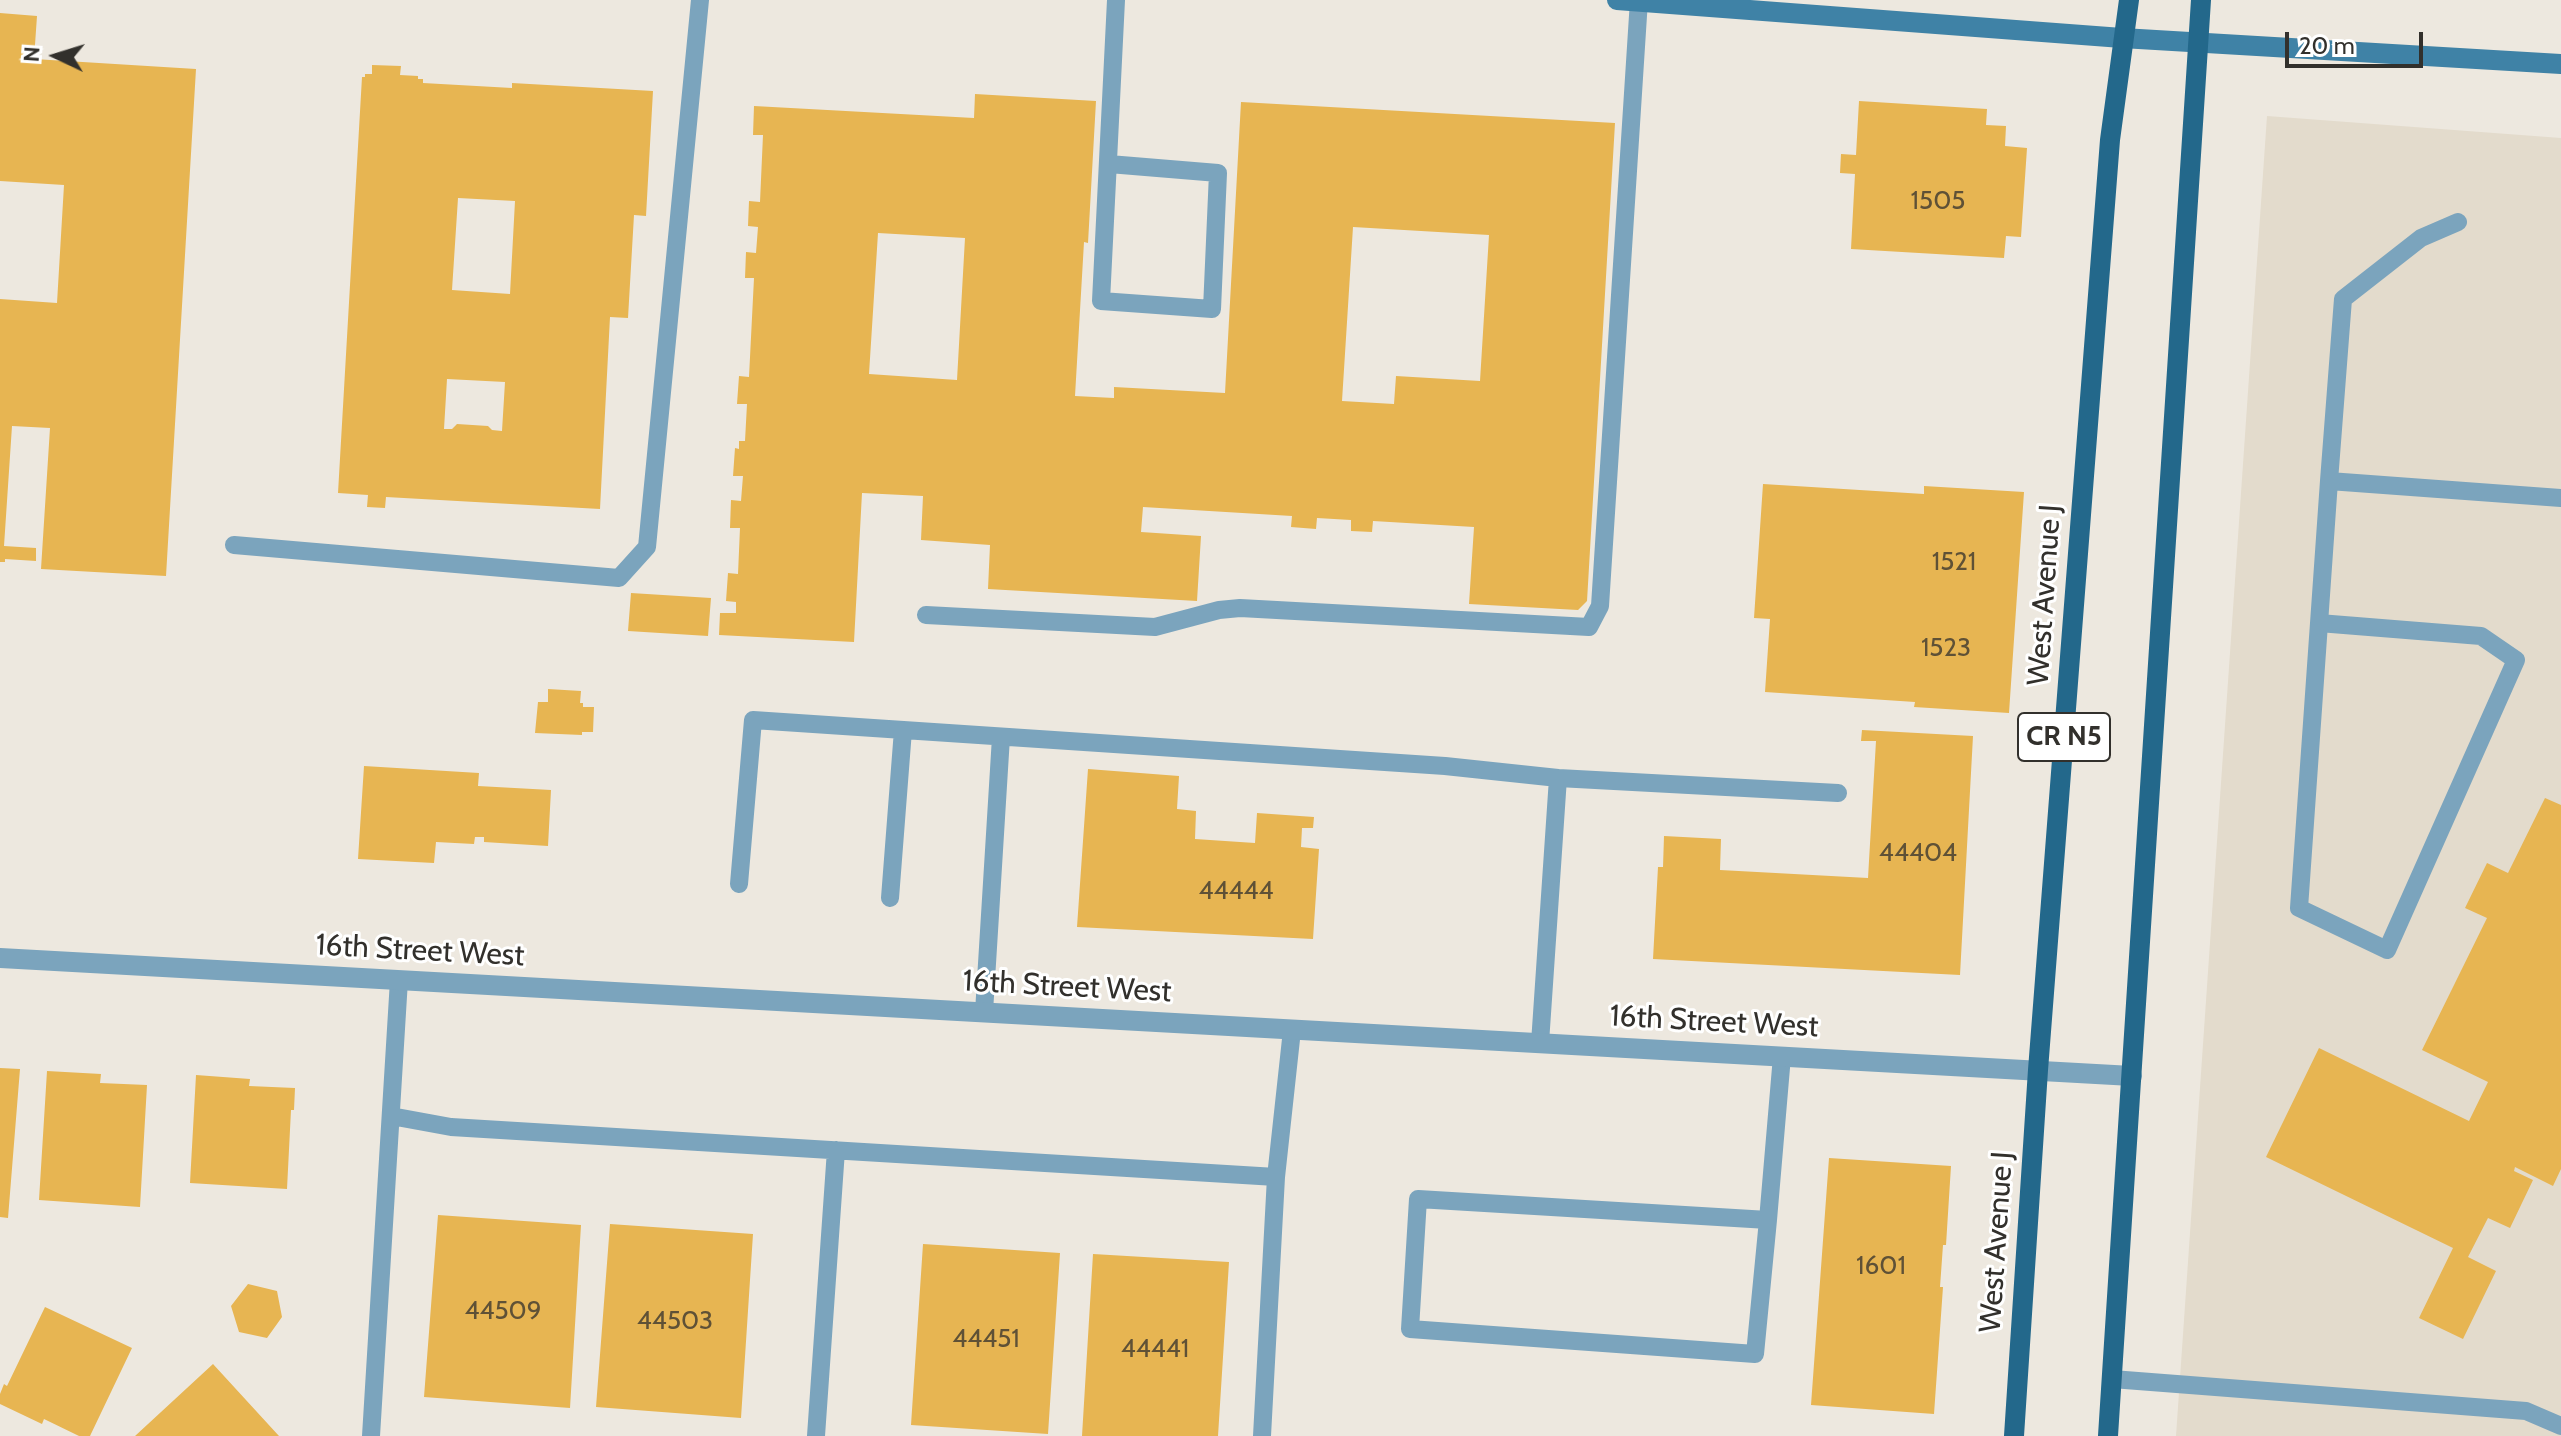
<!DOCTYPE html>
<html>
<head>
<meta charset="utf-8">
<style>
  body { margin:0 }
  #map { position:relative; width:2561px; height:1436px; overflow:hidden; background:#ede8df; font-family:Cabin,sans-serif }
  canvas { display:block }
  .north { position:absolute; left:16px; top:16px; width:80px; height:80px; -webkit-text-stroke:6px #fff; paint-order:stroke; rotate:274deg; font-size:22px; font-weight:700; line-height:32px; text-align:center; color:#32302c }
  .north::after { content:''; display:block; margin:auto; width:28px; height:36px; background:#32302c; clip-path:polygon(50% 0,100% 100%,50% 72%,0 100%) }
  .scale { position:absolute; left:2285px; top:32px; width:138px; height:36px; box-sizing:border-box; border:4px solid #32302c; border-top:0; padding-left:10px; font-size:24px; line-height:28px; white-space:nowrap; color:#32302c; -webkit-text-stroke:6px #fff; paint-order:stroke }
</style>
</head>
<body>
<div id="map">
<canvas width="2561" height="1436"></canvas>
<div class="north">N</div>
<div class="scale">20 m</div>
</div>
<script>
const ctx = document.querySelector('canvas').getContext('2d');
ctx.lineJoin = 'round';
function fillPath(path, color) { ctx.fillStyle = color; ctx.fill(path, 'evenodd'); }
const toPath = rows => new Path2D(rows.map(r => 'M' + r).join(''));
function trace(path, color, width, dash) { ctx.strokeStyle = color; ctx.lineWidth = width; ctx.lineCap = dash ? 'butt' : 'round'; ctx.setLineDash(dash || []); ctx.stroke(path); }
function write(font, color, halo, rows, align = 'center') {
  ctx.font = font + ' Cabin,sans-serif'; ctx.lineWidth = 6; ctx.setLineDash([]); ctx.textBaseline = 'middle'; ctx.strokeStyle = halo; ctx.fillStyle = color; for (const [text, x, y, turn = 0] of rows) {
    ctx.save(); ctx.translate(x, y); ctx.rotate((+turn || 0) * Math.PI / 180); ctx.textAlign = isNaN(turn) ? turn : align; if (halo) ctx.strokeText(text, 0, 0); ctx.fillText(text, 0, 0); ctx.restore();
  }
}
fillPath(toPath([
  [2267,116,2561,138,2561,1436,2176,1436]
]), '#e3dbcc');
fillPath(toPath([
  [0,13,37,16,34,59,196,69,166,576,41,569,50,428,12,426,4,546,36,548,36,561,5,559,5,562,0,562,0,299,57,303,64,185,0,181],
  [372,65,401,66,400,75,418,76,418,79,423,79,423,83,512,88,512,83,653,91,646,216,634,215,628,318,610,317,600,509,386,497,385,508,367,507,368,495,338,493,362,77,365,77,365,74,372,74],
  [458,198,515,201,510,294,452,290],
  [447,379,505,382,502,431,492,430,488,426,457,424,452,429,444,429],
  [975,94,1096,101,1088,243,1084,242,1075,396,1114,398,1114,387,1225,393,1241,102,1615,123,1587,601,1578,610,1469,604,1474,527,1373,521,1372,532,1351,531,1351,520,1317,518,1316,529,1291,527,1292,516,1143,507,1141,532,1201,536,1197,601,988,589,990,545,921,540,923,496,862,493,854,642,719,635,720,613,736,613,736,602,726,601,728,573,738,574,740,528,730,528,731,500,741,501,743,476,733,476,735,448,739,449,739,441,745,441,747,404,737,404,739,376,749,377,754,278,745,278,746,252,756,253,758,227,748,226,749,201,760,202,763,135,753,135,754,106,974,118],
  [1353,227,1489,235,1480,381,1396,376,1394,404,1342,401],
  [878,233,965,238,957,380,869,374],
  [1859,101,1987,109,1986,125,2006,126,2005,146,2027,148,2021,237,2006,236,2004,258,1851,249,1855,174,1840,173,1841,154,1856,155],
  [1763,484,1924,494,1924,486,2024,492,2009,713,1914,707,1915,702,1765,692,1770,619,1754,618],
  [631,593,711,598,708,636,628,631],
  [548,689,581,691,580,703,583,703,583,707,594,707,593,732,582,732,582,735,535,733,538,702,548,702],
  [1862,730,1973,736,1960,975,1653,959,1658,867,1663,867,1664,836,1721,839,1720,870,1868,878,1876,741,1861,741],
  [364,766,479,773,478,786,551,790,548,846,484,842,484,837,475,837,474,844,436,842,434,863,358,859],
  [1088,769,1179,776,1177,809,1196,811,1195,839,1255,843,1257,813,1314,817,1313,828,1302,828,1301,847,1319,849,1313,939,1077,927],
  [2545,798,2561,805,2561,1169,2553,1186,2515,1167,2514,1171,2533,1180,2510,1228,2488,1218,2468,1257,2496,1271,2463,1339,2419,1318,2453,1248,2266,1157,2319,1048,2469,1121,2488,1082,2422,1050,2487,918,2465,908,2487,863,2508,873],
  [0,1068,20,1069,8,1218,0,1217],
  [47,1071,101,1074,100,1083,147,1085,140,1207,39,1200],
  [196,1075,250,1079,249,1086,295,1088,294,1110,291,1110,287,1189,190,1183],
  [1829,1158,1951,1166,1946,1245,1943,1245,1940,1287,1943,1287,1934,1414,1811,1405],
  [438,1215,581,1225,570,1408,424,1397],
  [610,1224,753,1234,741,1418,596,1407],
  [923,1244,1060,1253,1048,1434,911,1425],
  [1093,1254,1229,1262,1218,1436,1082,1436],
  [248,1284,277,1291,282,1317,267,1338,239,1332,231,1306],
  [45,1307,132,1348,90,1436,79,1436,44,1419,42,1424,0,1404,0,1394,4,1384,7,1386],
  [213,1364,279,1436,135,1436]
]), '#e7b552');
trace(toPath([
  [1109,164,1218,173,1212,309,1101,301,1116,0],
  [2329,481,2561,498],
  [234,545,619,578,647,547,700,0],
  [926,615,1155,627,1219,610,1240,608,1589,627,1600,606,1639,0],
  [2319,623,2481,636,2516,660,2387,950,2299,908,2329,481,2343,299,2421,238,2458,222],
  [739,884,753,720,1445,766,1558,778],
  [890,898,903,730],
  [984,1012,1001,737],
  [1540,1043,1558,778,1838,793],
  [391,1116,451,1127,1276,1177],
  [1768,1220,1418,1199,1410,1329,1755,1354,1768,1220,1782,1056],
  [2112,1379,2526,1411,2561,1426],
  [371,1436,399,980],
  [816,1436,836,1150],
  [1262,1436,1276,1177,1292,1030]
]), '#7ba4bd', 18);
trace(toPath([
  [0,958,2132,1076]
]), '#7ba4bd', 20);
trace(toPath([
  [1617,0,2122,38,2561,64]
]), '#3f82a6', 20);
trace(toPath([
  [2014,1436,2038,1070,2110,140,2129,0],
  [2108,1436,2201,0]
]), '#23688b', 20);
write('26px', '#5f5136', null, [
  ["1505",1938,201],
  ["1521",1954,562],
  ["1523",1946,648],
  ["44404",1918,853],
  ["44444",1236,891],
  ["1601",1881,1266],
  ["44509",503,1311],
  ["44503",675,1321],
  ["44451",986,1339],
  ["44441",1155,1349]
]);
for (const [x, y, w] of [
  [2064,737,92]
]) { const box = new Path2D(); box.roundRect(x - w / 2, y - 24, w, 48, 6); ctx.fillStyle = '#fff'; ctx.fill(box); trace(box, '#32302c', 2); }
write('bold 28px', '#32302c', null, [
  ["CR N5",2064,737]
]);
write('30px', '#32302c', '#fff', [
  ["West Avenue J",2045,595,-86],
  ["16th Street West",420,951,3],
  ["16th Street West",1067,987,3],
  ["16th Street West",1714,1022,3],
  ["West Avenue J",1997,1242,-86]
]);
</script>
</body>
</html>
